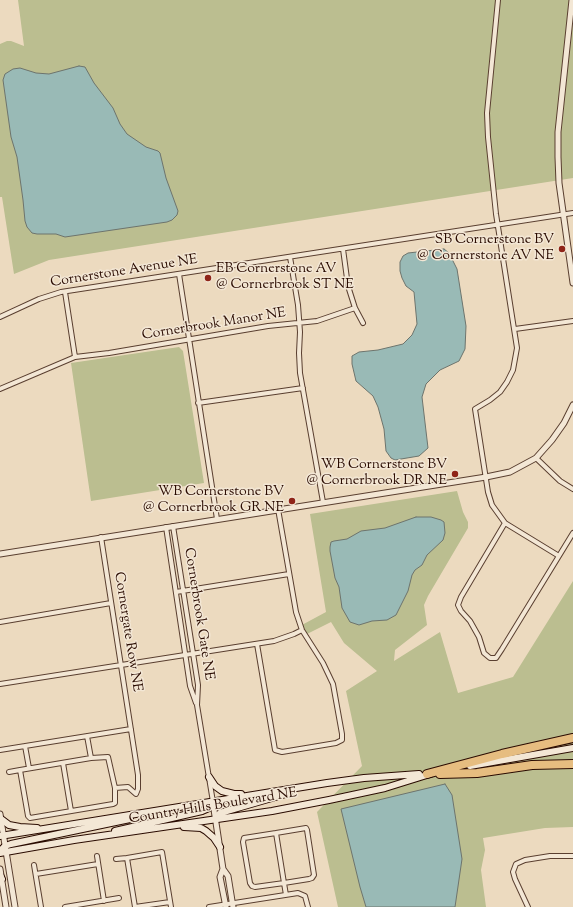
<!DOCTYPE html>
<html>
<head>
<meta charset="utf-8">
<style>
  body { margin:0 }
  canvas { display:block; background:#ecdabf }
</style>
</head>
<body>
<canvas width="573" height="907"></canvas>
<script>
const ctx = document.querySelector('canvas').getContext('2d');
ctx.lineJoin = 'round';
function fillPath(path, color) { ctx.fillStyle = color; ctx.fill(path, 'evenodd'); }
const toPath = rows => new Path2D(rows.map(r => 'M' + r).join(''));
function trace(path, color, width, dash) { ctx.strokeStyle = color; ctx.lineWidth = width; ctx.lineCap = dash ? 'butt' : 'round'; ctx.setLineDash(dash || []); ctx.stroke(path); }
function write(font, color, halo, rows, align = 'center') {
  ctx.font = font + ' "Sorts Mill Goudy",serif'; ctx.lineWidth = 3; ctx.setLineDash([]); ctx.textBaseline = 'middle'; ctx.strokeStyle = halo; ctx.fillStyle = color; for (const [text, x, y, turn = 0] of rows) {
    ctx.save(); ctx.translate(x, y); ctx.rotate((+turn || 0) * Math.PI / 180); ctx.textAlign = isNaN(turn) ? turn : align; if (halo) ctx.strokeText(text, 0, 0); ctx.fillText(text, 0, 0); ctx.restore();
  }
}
fillPath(toPath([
  [18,0,573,0,573,178,49,260,14,274,2,197,0,197,0,44,7,41,11,41,24,46],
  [179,347,183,351,204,483,91,501,71,363],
  [457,491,463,512,468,522,468,528,428,596,424,605,427,625,395,650,394,661,440,632,458,693,513,677,573,581,573,827,545,828,483,838,485,850,481,870,486,907,338,907,317,812,362,766,346,691,377,671,344,643,331,622,305,635,300,626,326,612,310,514]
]), '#bbbe90');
const water = toPath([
  [79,66,85,67,94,83,113,108,120,124,127,134,146,147,158,151,160,153,166,178,178,211,177,215,172,220,167,222,65,237,56,234,37,234,32,233,27,227,25,221,23,200,17,157,11,137,3,80,5,74,13,69,20,68,36,73,49,74,79,66],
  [444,249,449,253,457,269,466,326,465,349,459,361,440,370,426,384,422,397,428,448,419,456,395,460,391,458,386,451,384,429,378,407,373,396,356,381,352,364,352,356,359,352,378,350,403,344,412,335,417,324,414,292,406,286,402,278,400,271,400,262,403,256,408,253,444,249],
  [416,517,431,517,441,520,444,522,445,533,443,540,427,555,422,565,415,570,412,575,408,591,396,615,387,620,372,621,359,625,350,622,342,608,339,587,335,578,330,551,330,547,331,542,334,541,347,539,361,531,385,528,416,517],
  [445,784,452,795,462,859,455,907,366,907,360,887,341,809,445,784]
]);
fillPath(water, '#99bab6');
trace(water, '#6d746d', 1);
const minor = toPath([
  [498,0,487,113,488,137,496,214,517,348,513,370,507,382,500,392,490,400,475,409,488,492,492,505,505,523,559,556],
  [343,249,348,286,355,308,363,323],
  [290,257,298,305,300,332,299,353,300,373,323,502],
  [179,274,217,519],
  [65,292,75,357],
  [0,317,39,299,61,292,573,213],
  [515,329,573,321],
  [0,389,75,357,109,353,268,326,317,321,355,308],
  [198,403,303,388],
  [536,458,560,481,573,489],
  [505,523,461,597,458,605,461,611,470,621,479,637,484,653,490,658,496,658,502,649,573,533],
  [173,526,198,685,197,705,213,802],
  [166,527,190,686,196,703],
  [101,537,138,775,138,789,136,794,128,787,115,788,108,757,91,758,20,770,28,816,30,818,113,804,115,803,115,788],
  [176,592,289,574],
  [0,622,111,603],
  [257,644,275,750,282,752,336,743,342,740,342,734,333,684,323,663,302,630,296,612,278,509],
  [0,684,274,641,294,634,302,630],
  [87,736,91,758],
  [25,746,29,768],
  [0,750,131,729],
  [63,763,71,811],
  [9,772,20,770],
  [276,833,244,838,243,842,250,883,252,886,255,887,284,883,309,879,312,878,314,875,307,830,306,828,276,833,284,883,286,895],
  [97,856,104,901],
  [116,859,127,858],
  [34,865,41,907],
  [36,874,98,864],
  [65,907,119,898],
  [135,907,127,858,162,852,171,907],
  [135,907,170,902],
  [209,907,298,893,305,896,308,907],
  [528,907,515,879,513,872,516,864,525,860,550,856,573,856]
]);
const tertiary = toPath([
  [572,0,558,132,558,157,559,183,573,283],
  [0,554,486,477,510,472,536,458,552,440,564,423,573,405],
  [213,803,223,869,228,876,233,907],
  [0,814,15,907],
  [0,869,6,907],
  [223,869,220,877,226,907]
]);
const secondary = toPath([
  [470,766,573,748],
  [209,777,215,786,222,791,234,794,241,794],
  [1,819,9,825,20,827,37,828],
  [216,819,220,813,289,793],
  [184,827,201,828,206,831,214,838,220,847],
  [115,831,202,811,211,807,213,802],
  [0,836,327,783,364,778,419,774],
  [0,851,5,846,11,844,130,819],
  [0,853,74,840,272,811,329,800,385,788,430,774],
  [0,875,2,879]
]);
const motorway = toPath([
  [427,774,502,754,573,738],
  [440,774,477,773,532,765,573,764]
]);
trace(minor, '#5a3f30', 6);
trace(tertiary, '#5a3f30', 7);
trace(secondary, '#2a0b00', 8);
trace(motorway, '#2a0b00', 10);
trace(minor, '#f3e7d5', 4);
trace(tertiary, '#f3e7d5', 5);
trace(secondary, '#f3e7d5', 6);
trace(motorway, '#e6bd80', 8);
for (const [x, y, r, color] of [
  [562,249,4,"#8f2418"],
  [208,278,4,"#8f2418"],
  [455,474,4,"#8f2418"],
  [292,501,4,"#8f2418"]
]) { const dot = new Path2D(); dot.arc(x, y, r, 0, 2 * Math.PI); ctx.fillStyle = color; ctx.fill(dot); trace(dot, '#f3e7d5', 1.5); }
write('14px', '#2a0b00', '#f3e7d5', [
  ["SB Cornerstone BV",554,241],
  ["@ Cornerstone AV NE",554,257],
  ["EB Cornerstone AV",216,270,"left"],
  ["@ Cornerbrook ST NE",216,286,"left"],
  ["WB Cornerstone BV",447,466],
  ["@ Cornerbrook DR NE",447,482],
  ["WB Cornerstone BV",284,493],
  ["@ Cornerbrook GR NE",284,509]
], 'right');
write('14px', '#2a0b00', '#f3e7d5', [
  ["Cornerstone Avenue NE",124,272,-9],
  ["Cornerbrook Manor NE",214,325,-9],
  ["Cornerbrook Gate NE",198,614,81],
  ["Cornergate Row NE",127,632,81],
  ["Country Hills Boulevard NE",213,807,-9]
]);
</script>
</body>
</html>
